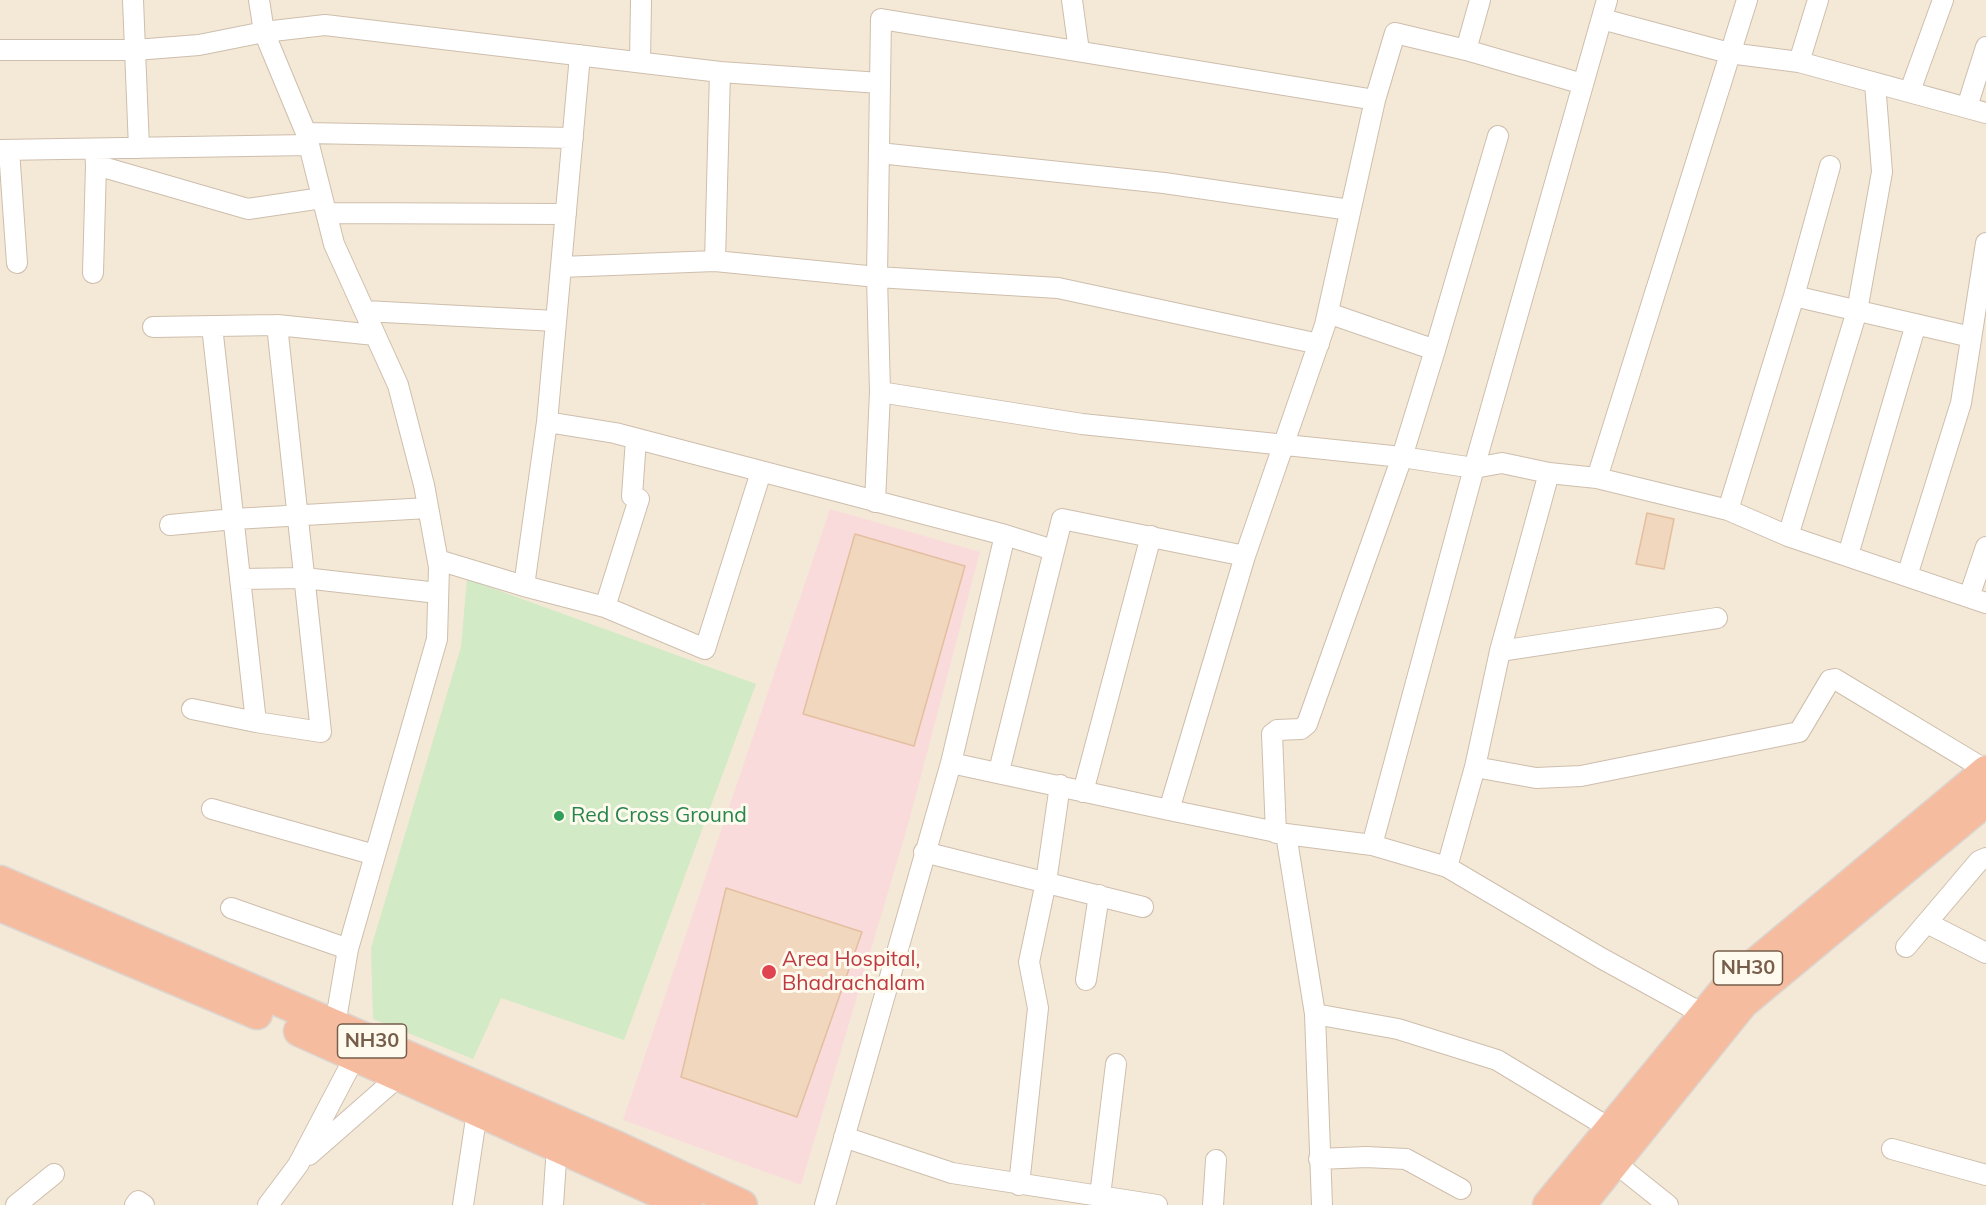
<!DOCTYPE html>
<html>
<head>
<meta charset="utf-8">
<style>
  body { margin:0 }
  canvas { display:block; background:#fcf6e8 }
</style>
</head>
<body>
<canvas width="1986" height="1205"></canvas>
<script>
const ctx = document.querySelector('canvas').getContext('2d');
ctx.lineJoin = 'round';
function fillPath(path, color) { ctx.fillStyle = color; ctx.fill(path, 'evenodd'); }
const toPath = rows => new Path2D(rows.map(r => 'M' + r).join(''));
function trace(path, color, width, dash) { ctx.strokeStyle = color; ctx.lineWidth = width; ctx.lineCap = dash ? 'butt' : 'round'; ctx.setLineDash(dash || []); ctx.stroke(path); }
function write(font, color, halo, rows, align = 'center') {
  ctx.font = font + ' Mulish,sans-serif'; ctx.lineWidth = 6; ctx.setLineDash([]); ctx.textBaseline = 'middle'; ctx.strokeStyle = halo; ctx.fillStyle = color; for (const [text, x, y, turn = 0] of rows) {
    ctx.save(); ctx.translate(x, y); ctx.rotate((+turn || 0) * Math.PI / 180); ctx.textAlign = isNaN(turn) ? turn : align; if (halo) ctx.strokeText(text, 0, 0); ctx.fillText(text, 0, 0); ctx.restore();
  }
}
fillPath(toPath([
  [0,0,1986,0,1986,1205,0,1205]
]), '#f4e9d6');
fillPath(toPath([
  [830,509,980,552,908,825,801,1185,623,1120]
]), '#fadbdc');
fillPath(toPath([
  [467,579,756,684,624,1040,501,998,473,1059,373,1019,371,948,461,647]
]), '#d2eac5');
const building = toPath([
  [1647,513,1674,519,1664,569,1636,564,1647,513],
  [855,534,965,566,914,746,803,714,855,534],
  [726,888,862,932,797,1117,681,1077,726,888]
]);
fillPath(building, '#f2d7bf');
trace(building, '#e4bf9f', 1.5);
const minor = toPath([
  [133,0,139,148],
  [259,0,264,32,306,133,334,244,398,385,424,485,439,567,437,639,348,949,335,1025,331,1035],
  [1072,0,1079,51],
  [1747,0,1597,478,1728,510,1788,536,1986,603],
  [1602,19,1729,53,1799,62,1986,113],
  [0,50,135,50,199,45,264,32,325,25,720,72,880,83],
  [1466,50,1583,84],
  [640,62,641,0],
  [1799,62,1818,0],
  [720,72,715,261,877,277,1058,288,1319,344],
  [1910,91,1943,0],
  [1375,100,1395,33,1466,50,1480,0],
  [1967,107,1986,47],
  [306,133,573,138],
  [95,149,96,165,248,209,322,198],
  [0,150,309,145],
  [9,150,17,263],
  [879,153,1164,183,1350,210],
  [326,213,566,214],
  [561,267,715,261],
  [93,273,96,165],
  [1794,296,1971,337],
  [365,311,556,321],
  [212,326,256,722,321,732,277,325],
  [153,327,277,325,375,335],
  [1435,350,1498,136],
  [880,392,1082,424,1402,457,1474,468,1372,845],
  [547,422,580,55],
  [1549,473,1597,478],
  [875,502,880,392,877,277,881,19,1375,100,1325,325,1245,556,1169,810,951,763],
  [1728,510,1794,296,1830,166],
  [170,525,234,519,428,508],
  [1005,535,1053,550],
  [1788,536,1857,311,1882,172,1875,83],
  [1848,555,1916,324],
  [438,560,524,586,547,422,615,433,1005,535,951,763,825,1205],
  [1907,576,1961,403,1986,243],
  [240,579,304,578,438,593],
  [524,586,605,607,705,649,761,472],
  [1969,597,1986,547],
  [605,607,639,499,632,496,636,439],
  [1500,651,1717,618],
  [192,709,256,722],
  [1475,767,1536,778,1581,776,1799,732,1830,680,1835,679,1986,770],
  [999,771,1062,519,1245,556],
  [1083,792,1151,536],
  [212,809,375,855],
  [1169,810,1286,834,1372,845,1447,867,1601,958,1703,1014],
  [1276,833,1272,734,1277,730,1301,729,1307,724,1402,457,1435,350,1328,313],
  [1286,834,1315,1014,1322,1205],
  [924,852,1143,907],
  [1447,867,1475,767,1500,651,1549,473,1502,463,1474,468,1607,0],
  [231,908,348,949],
  [1927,923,1986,953],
  [1906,947,1979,861,1986,858],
  [1086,980,1099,895],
  [1315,1014,1398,1029,1497,1060,1611,1129],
  [844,1137,952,1173,1157,1205],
  [1892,1149,1986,1175],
  [309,1155,398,1077,402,1067],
  [1319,1159,1366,1157,1406,1159,1461,1189],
  [1614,1162,1668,1205],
  [1019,1185,1038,1008,1029,962,1046,882,1060,785],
  [1100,1196,1116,1064],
  [16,1205,54,1174],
  [135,1205,138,1201,144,1205],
  [268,1205,298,1165,360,1047],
  [463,1205,477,1112],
  [553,1205,557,1146],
  [1213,1205,1216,1160]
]);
const highway = toPath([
  [0,881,618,1147,742,1205],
  [0,906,257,1014],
  [299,1031,687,1205],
  [1548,1205,1727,987,1986,771],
  [1580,1205,1743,1003,1986,801]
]);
trace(minor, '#cebead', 22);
trace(highway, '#dcd5d0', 33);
trace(minor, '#fff', 20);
trace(highway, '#f6bc9f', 30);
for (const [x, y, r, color] of [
  [559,816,6,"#2e9e5b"],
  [769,972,8,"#e0444e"]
]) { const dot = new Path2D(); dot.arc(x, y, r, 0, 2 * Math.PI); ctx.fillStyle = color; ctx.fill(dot); trace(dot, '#fffaee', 2); }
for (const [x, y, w] of [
  [1748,968,69],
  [372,1041,69]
]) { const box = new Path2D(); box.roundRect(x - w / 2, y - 17, w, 34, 4.5); ctx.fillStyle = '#fffaee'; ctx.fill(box); trace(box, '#775e4b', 1.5); }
write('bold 20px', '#775e4b', null, [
  ["NH30",1748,968],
  ["NH30",372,1041]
]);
write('21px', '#27864d', '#fffaee', [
  ["Red Cross Ground",571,816]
], 'left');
write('21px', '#be3a42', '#fffaee', [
  ["Area Hospital,",782,960],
  ["Bhadrachalam",782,984]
], 'left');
</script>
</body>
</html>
